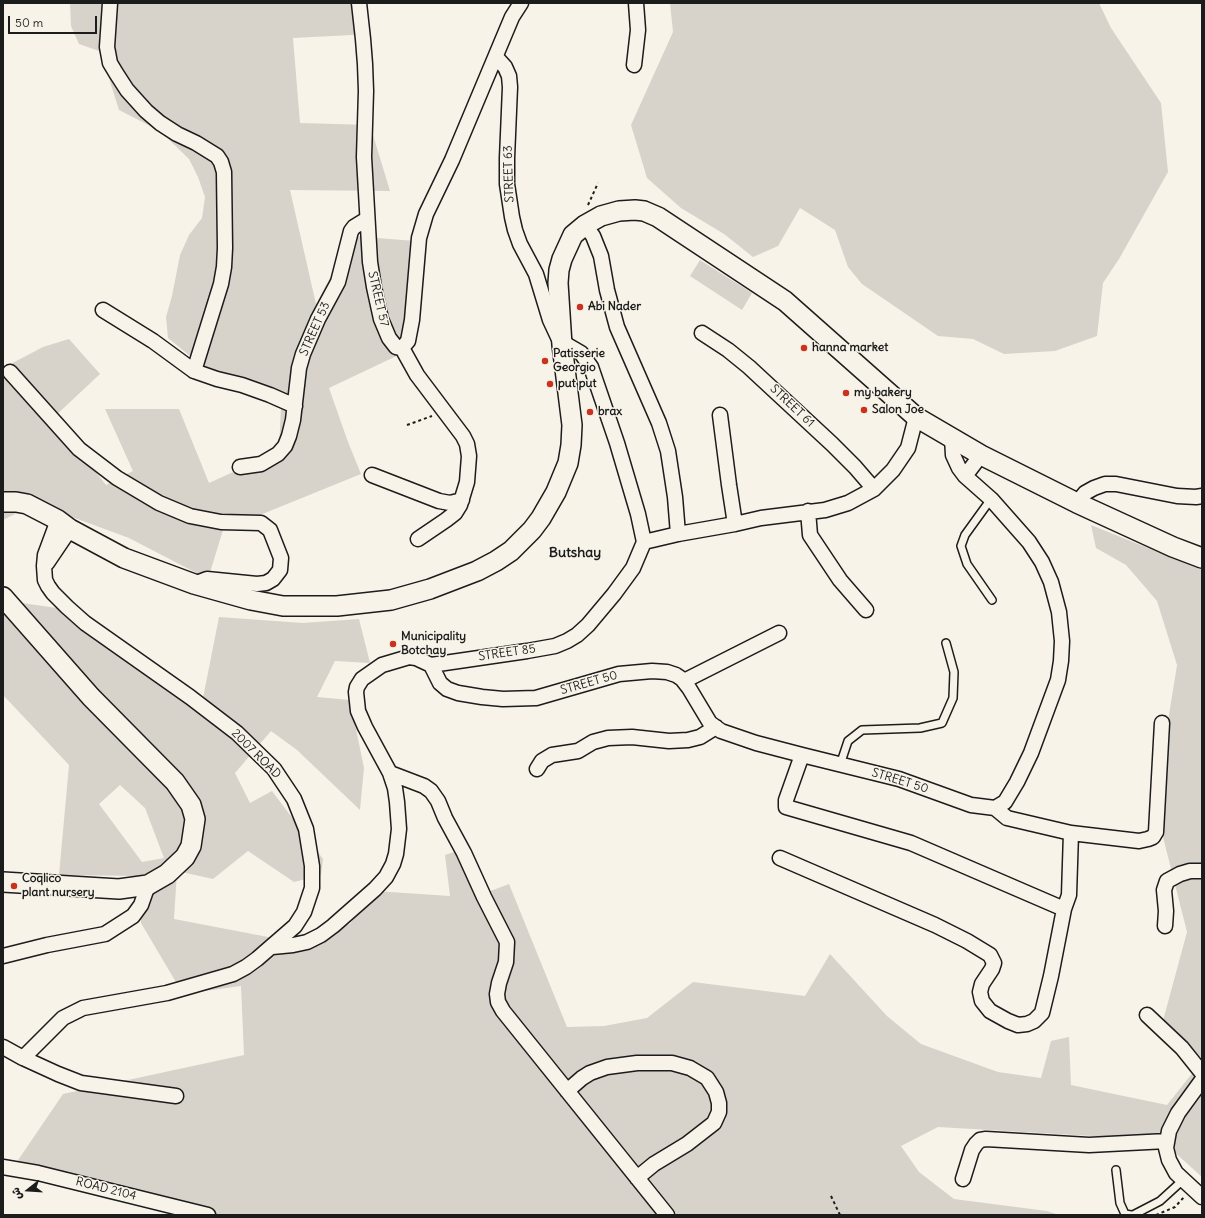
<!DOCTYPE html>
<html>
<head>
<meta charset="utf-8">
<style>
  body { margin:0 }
  #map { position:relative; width:1205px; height:1218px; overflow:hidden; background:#f7f3e8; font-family:Delius,"Playpen Sans Arabic",sans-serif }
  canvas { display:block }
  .frame { position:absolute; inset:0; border:4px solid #1c1c1c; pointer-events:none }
  .north { position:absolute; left:8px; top:1170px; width:40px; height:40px; -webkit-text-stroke:3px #f7f3e8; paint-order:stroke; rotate:253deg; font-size:11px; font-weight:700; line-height:16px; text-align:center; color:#1c1c1c }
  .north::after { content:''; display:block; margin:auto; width:14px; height:18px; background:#1c1c1c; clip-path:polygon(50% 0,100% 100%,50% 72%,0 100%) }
  .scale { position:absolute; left:8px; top:16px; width:89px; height:18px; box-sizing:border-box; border:2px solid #1c1c1c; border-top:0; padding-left:5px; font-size:12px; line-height:14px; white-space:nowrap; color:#1c1c1c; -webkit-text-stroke:3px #f7f3e8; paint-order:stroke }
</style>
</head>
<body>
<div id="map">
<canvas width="1205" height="1218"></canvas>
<div class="frame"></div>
<div class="north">ش</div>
<div class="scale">50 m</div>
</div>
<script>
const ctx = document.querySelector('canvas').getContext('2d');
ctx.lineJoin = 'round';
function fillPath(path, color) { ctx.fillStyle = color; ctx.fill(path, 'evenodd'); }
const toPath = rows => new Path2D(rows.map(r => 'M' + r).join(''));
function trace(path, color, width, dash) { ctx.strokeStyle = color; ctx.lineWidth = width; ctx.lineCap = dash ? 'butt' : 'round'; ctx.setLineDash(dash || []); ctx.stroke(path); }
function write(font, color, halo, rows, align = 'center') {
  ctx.font = font + ' Delius,sans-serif'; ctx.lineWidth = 3; ctx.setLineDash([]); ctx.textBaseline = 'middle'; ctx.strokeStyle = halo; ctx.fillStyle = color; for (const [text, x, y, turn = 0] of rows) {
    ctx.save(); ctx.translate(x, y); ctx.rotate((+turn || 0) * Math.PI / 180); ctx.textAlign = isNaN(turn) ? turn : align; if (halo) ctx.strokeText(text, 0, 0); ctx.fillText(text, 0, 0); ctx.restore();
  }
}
fillPath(toPath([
  [70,3,365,3,371,34,293,38,300,123,370,125,390,191,290,190,316,304,352,236,415,241,407,351,329,388,348,442,361,474,223,530,208,579,129,538,53,510,19,512,3,520,3,368,43,347,69,339,100,374,53,418,106,485,133,471,105,409,179,409,209,483,279,451,281,406,213,376,200,364,168,338,166,317,172,296,180,255,189,235,202,218,205,197,198,177,189,159,160,131,119,110,106,69,99,51,79,44,71,26],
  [670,3,1099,3,1111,28,1161,103,1168,172,1119,259,1103,283,1097,336,1055,351,1004,354,973,339,938,336,862,284,848,267,835,230,800,208,778,246,753,257,724,234,681,208,647,178,631,125,673,32],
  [700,260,752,293,742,310,690,276],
  [1091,525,1202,570,1202,1058,1161,1028,1187,932,1160,825,1164,746,1177,665,1157,601,1126,565,1096,548],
  [3,585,8,601,85,612,202,703,219,617,303,623,359,619,370,663,335,661,317,697,350,700,364,768,360,810,297,750,271,731,235,773,250,803,272,791,323,859,321,875,294,882,248,851,213,879,177,871,174,919,289,941,350,924,375,891,450,896,445,855,460,850,480,895,509,884,567,1027,604,1026,647,1018,693,982,805,996,830,954,887,1016,921,1044,998,1072,1041,1078,1051,1041,1069,1037,1071,1085,1167,1105,1202,1061,1202,1177,1161,1140,938,1127,901,1146,919,1172,954,1199,1047,1211,1059,1215,217,1215,110,1200,10,1172,63,1094,244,1055,241,986,183,994,141,923,140,876,59,875,69,765,3,695],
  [120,785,145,808,164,858,142,862,99,804]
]), '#d7d3cb');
const lane = toPath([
  [991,499,965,535,961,546,967,564,992,600],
  [840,765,848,741,862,730,920,728,942,723,953,698,954,672,946,643],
  [1116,1170,1120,1203,1125,1214,1131,1215],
  [1133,1215,1160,1201,1183,1180]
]);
const street = toPath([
  [110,3,107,47,110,63,116,73,127,90,146,111,160,123,177,134,196,143,217,156,221,162,224,172,225,248,224,267,221,284,194,371],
  [359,3,363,39,365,64,366,91,364,157,370,262,374,287,381,319,389,338,396,347,402,348,408,341,412,320,419,238,426,214,452,160,512,17,521,3],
  [634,65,638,30,636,3],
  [585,225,593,236,601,256,607,290,617,327,659,423,668,451,675,497,678,534],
  [103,310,153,341,194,371,217,379,242,385,270,395,295,406],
  [702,333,728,350,749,367,832,444,855,467,874,489],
  [402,348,417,375,463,436,467,444,469,456,467,482,460,505,455,513,446,520,418,539],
  [10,372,79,449,117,478,159,503,190,516,221,522,261,523,270,530,281,558,280,570,273,579,266,583,257,584,207,579,194,584],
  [720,415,729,485,735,524],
  [240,467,261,464,278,454,285,446,289,436,293,420,299,368,303,354,318,319,338,282,351,231,354,227,367,219],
  [372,475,439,501,450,503,462,500],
  [965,476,981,455],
  [1077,503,1085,493,1094,488,1105,484,1116,484,1177,496,1196,497,1202,496],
  [808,511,810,535,840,580,866,610],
  [644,542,678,534,735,524,761,518,825,510,848,503,874,489,893,470,908,448,916,417],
  [47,563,70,529],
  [431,665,440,683,447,689,458,693,482,697,503,699,536,698,619,674,652,671,667,672,676,675,682,679,689,688,710,723,721,731,756,743,802,755,899,779,971,805,995,808,1005,802,1017,782,1031,753,1058,680,1061,661,1062,641,1059,612,1051,582,1042,562,1029,542,991,499,965,476,959,468,953,455,952,438],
  [684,681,779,633],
  [802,755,786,800,786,807,911,843,1064,909],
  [537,769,542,761,552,755,578,751,593,742,608,738,632,737,669,741,688,740,700,737,716,727],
  [390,773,424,786,431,791,438,801,445,818,464,853,484,897,507,942,506,962,499,983,497,994,498,1002,503,1011,667,1215],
  [1071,833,1139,841,1148,839,1153,837,1156,832,1162,723],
  [780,858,935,925,967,941,990,955,994,963,992,969,982,984,980,992,982,1001,990,1011,1008,1021,1018,1025,1027,1024,1034,1021,1042,1013,1051,976,1064,909,1069,895,1071,833,1007,818,995,808],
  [1165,926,1166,911,1164,890,1167,881,1180,874,1190,871,1202,871],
  [272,947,293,945,307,942,321,935,333,926,375,889,386,877,393,864,396,854,399,829,397,802,395,788,390,773,365,727,358,711,356,692,357,687,362,679,382,665,409,657,416,658,431,665,527,651,555,646,567,641,577,635,588,625,614,594,633,568,644,542,638,514,617,443,591,367,581,353,569,346,562,345,557,335,550,320,536,274,520,244,515,230,512,217,507,184,507,158,510,87,509,76,505,67,496,57],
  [3,956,47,945,105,934,133,916,141,905,148,885],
  [1147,1015,1182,1048,1202,1073],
  [3,1047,23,1058,63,1018,83,1008,167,993,233,974,246,967,257,959,295,926,304,912,312,888,312,866,306,829,294,799,274,769,237,733,190,697,85,623,67,607,53,593,48,586,45,580,44,566,45,555,58,520],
  [23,1058,58,1074,81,1083,176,1096],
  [1202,1080,1178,1113,1169,1131,1166,1148,1169,1160,1176,1173,1202,1197],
  [567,1091,582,1078,590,1073,607,1067,637,1063,672,1063,690,1068,707,1078,716,1092,719,1103,719,1112,714,1123,687,1144,654,1164,637,1178],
  [3,1167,38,1173,208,1215],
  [963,1179,972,1150,976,1144,980,1140,986,1139,1089,1145,1167,1141]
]);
const secondary = toPath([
  [3,502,16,502,27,504,58,520,70,529,124,558,194,584,251,600,283,606,337,606,391,600,430,589,477,571,496,561,511,551,532,530,541,518,556,492,568,463,571,445,572,425,562,345,558,283,559,270,562,259,573,235,585,225,601,216,619,211,635,210,644,211,658,217,785,301,916,417,981,455,1077,503,1173,547,1202,558],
  [3,597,91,697,175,782,191,805,195,819,191,846,185,857,167,874,148,885,119,889,3,882]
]);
trace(lane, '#1c1c1c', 10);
trace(street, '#1c1c1c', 17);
trace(secondary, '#1c1c1c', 22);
trace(toPath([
  [588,205,598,183],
  [407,425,432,416],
  [831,1196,840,1215],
  [1156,1215,1175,1207,1184,1197]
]), '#1c1c1c', 2, [3, 3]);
trace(lane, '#f7f3e8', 7);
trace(street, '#f7f3e8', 14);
trace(secondary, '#f7f3e8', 19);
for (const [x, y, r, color] of [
  [580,307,4,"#c8321e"],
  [804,348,4,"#c8321e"],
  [545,361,4,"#c8321e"],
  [550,384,4,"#c8321e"],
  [846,393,4,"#c8321e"],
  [864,410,4,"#c8321e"],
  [590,412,4,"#c8321e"],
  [393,644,4,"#c8321e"],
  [14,886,4,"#c8321e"]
]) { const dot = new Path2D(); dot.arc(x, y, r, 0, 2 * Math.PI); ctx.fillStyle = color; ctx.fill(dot); trace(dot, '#f7f3e8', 1.5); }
write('12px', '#1c1c1c', '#f7f3e8', [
  ["STREET 63",509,174,-92],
  ["STREET 57",378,299,77],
  ["STREET 53",315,329,-66],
  ["STREET 61",792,406,43],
  ["STREET 85",507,653,-8],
  ["STREET 50",589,683,-16],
  ["2007 ROAD",256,754,45],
  ["STREET 50",900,781,17],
  ["ROAD 2104",106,1189,14]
]);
write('bold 12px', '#1c1c1c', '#f7f3e8', [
  ["Abi Nader",588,307],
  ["hanna market",812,348],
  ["Patisserie",553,354],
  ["Georgio",553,368],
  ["put put",558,384],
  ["my bakery",854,393],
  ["Salon Joe",872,410],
  ["brax",598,412],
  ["Municipality",401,637],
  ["Botchay",401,651],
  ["Coqlico",22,879],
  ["plant nursery",22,893]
], 'left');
write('bold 14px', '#1c1c1c', '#f7f3e8', [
  ["Butshay",575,553]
]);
</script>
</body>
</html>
